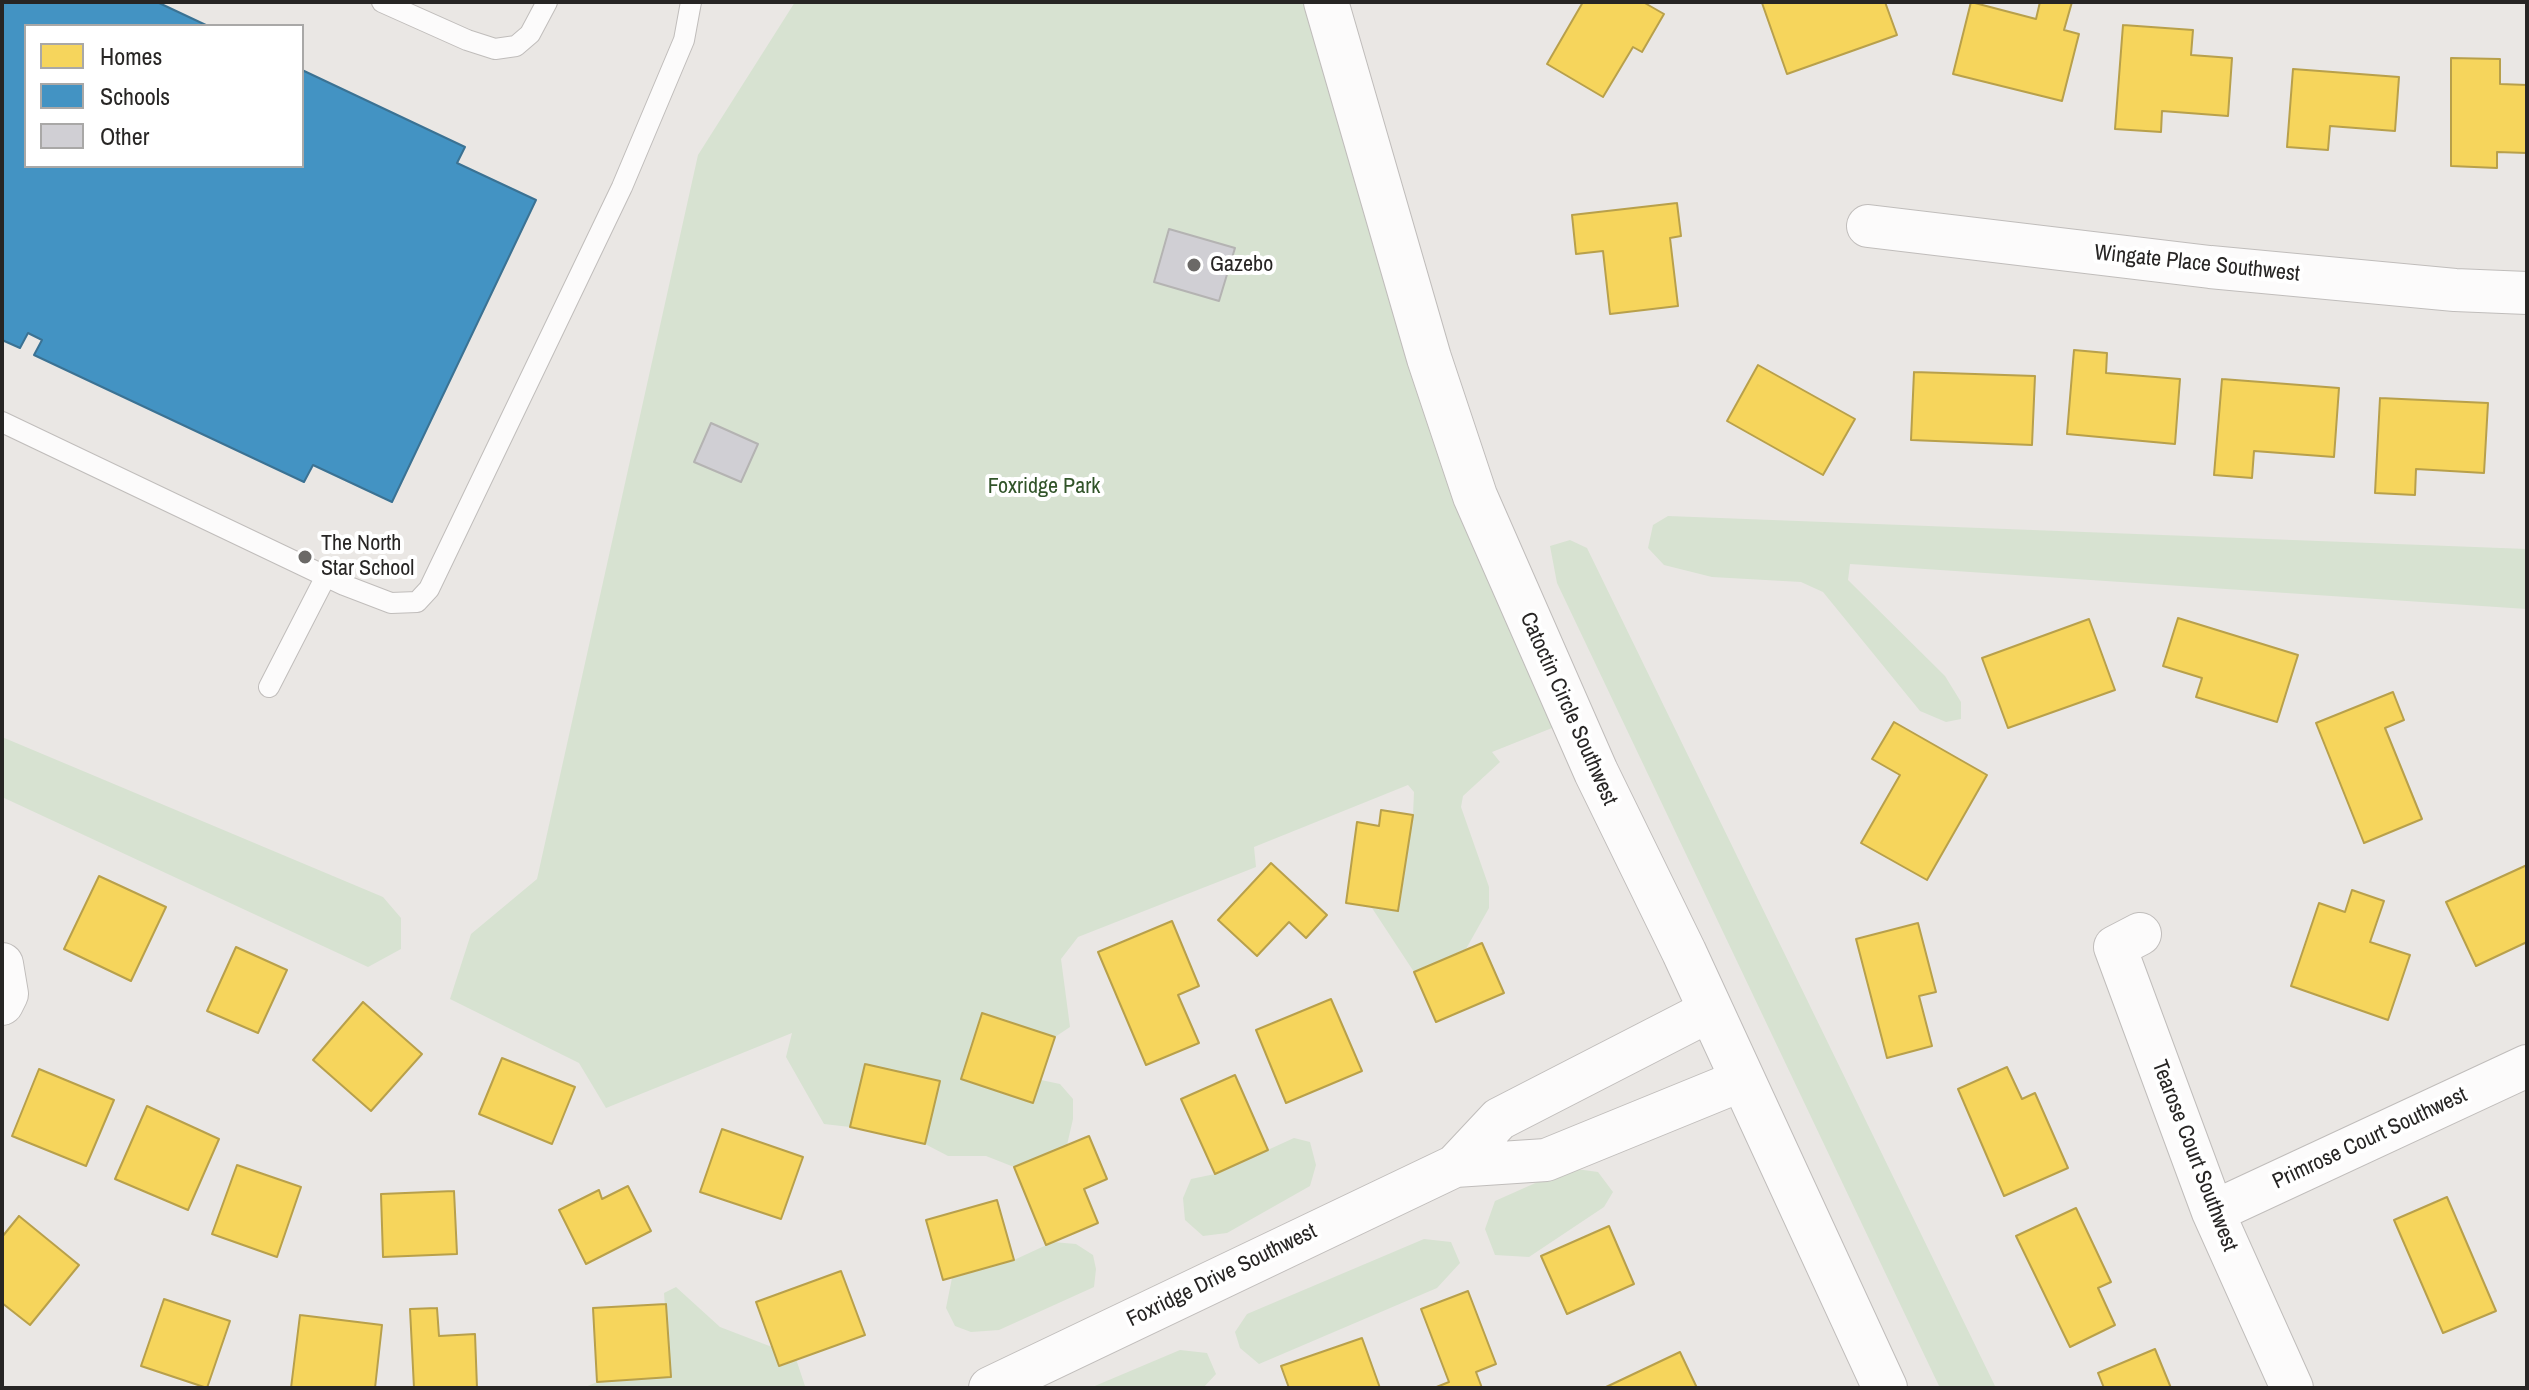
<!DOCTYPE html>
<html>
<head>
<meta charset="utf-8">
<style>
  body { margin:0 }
  #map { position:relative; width:2529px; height:1390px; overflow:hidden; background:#eae7e4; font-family:"Archivo Narrow",sans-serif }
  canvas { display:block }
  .frame { position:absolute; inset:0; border:4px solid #272524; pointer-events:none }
  .legend { position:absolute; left:24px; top:24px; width:280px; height:144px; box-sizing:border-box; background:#fff; border:2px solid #a9a8a7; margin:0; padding:10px 14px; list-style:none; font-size:24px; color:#272524 }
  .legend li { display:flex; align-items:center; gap:16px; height:40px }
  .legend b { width:40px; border:2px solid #a9a8a7 }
</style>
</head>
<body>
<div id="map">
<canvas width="2529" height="1390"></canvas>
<div class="frame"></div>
<ul class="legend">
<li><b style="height:22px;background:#f6d55c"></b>Homes</li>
<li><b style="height:22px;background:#4393c3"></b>Schools</li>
<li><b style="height:22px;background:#d0cfd4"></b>Other</li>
</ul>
</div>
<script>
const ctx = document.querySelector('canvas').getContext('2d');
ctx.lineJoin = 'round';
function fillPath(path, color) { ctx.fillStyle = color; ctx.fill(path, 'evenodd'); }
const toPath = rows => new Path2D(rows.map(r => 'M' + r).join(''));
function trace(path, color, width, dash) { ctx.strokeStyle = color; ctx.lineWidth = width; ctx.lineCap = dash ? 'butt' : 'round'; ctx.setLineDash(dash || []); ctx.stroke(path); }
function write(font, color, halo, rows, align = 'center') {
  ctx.font = font + ' "Archivo Narrow",sans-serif'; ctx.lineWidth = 8; ctx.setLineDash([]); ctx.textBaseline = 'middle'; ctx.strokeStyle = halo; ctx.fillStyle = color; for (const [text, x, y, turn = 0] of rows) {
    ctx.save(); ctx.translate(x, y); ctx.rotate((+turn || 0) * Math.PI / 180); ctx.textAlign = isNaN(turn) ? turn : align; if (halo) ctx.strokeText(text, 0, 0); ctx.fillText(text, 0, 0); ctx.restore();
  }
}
fillPath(toPath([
  [795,2,1326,2,1572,720,1492,752,1500,762,1463,796,1461,807,1489,887,1489,908,1466,949,1414,972,1372,908,1399,911,1413,815,1414,792,1408,785,1254,847,1256,867,1078,937,1061,959,1070,1027,1055,1037,982,1013,1033,1103,1041,1080,1060,1084,1073,1099,1073,1119,1067,1145,1014,1167,986,1156,948,1156,925,1144,940,1081,866,1064,850,1127,824,1124,786,1057,792,1033,606,1108,579,1063,450,999,471,934,537,879,698,155],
  [1668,516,2527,549,2527,609,1850,564,1848,580,1945,676,1961,702,1961,719,1946,722,1920,711,1823,592,1801,582,1712,577,1664,565,1648,548,1653,525],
  [1570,540,1587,548,1996,1388,1940,1388,1557,583,1550,546],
  [2,737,383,897,401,918,401,949,368,967,2,797],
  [1294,1138,1310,1142,1316,1165,1310,1186,1227,1233,1203,1236,1185,1220,1183,1198,1191,1179,1215,1174],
  [1569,1168,1598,1172,1613,1192,1604,1207,1529,1257,1495,1255,1485,1229,1495,1201],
  [1424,1239,1451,1242,1460,1263,1437,1288,1259,1364,1240,1348,1235,1332,1247,1314],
  [1053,1242,1076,1244,1093,1255,1096,1269,1094,1287,999,1330,971,1332,955,1326,946,1308,952,1278,1014,1260],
  [676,1287,720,1327,772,1347,796,1359,805,1386,802,1388,583,1388,597,1382,670,1377,664,1293],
  [1180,1350,1207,1353,1216,1374,1203,1388,1090,1388]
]), '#d7e2d1');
const homes = toPath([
  [1583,2,1643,2,1664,14,1642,52,1633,47,1603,97,1547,64,1583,2],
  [1885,2,1897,35,1787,74,1762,3,1885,2],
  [1971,2,2036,19,2040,2,2072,2,2064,30,2079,34,2062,101,1953,74,1971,2],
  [2123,25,2193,30,2191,55,2232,58,2228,116,2162,111,2161,132,2115,129,2123,25],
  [2451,58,2500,59,2500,84,2527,85,2527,153,2497,152,2497,168,2451,166,2451,58],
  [2293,69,2399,77,2395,131,2330,126,2328,150,2287,147,2293,69],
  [1677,203,1681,236,1670,238,1678,306,1610,314,1603,251,1576,254,1572,215,1677,203],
  [2074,350,2107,353,2106,373,2180,379,2175,444,2067,434,2074,350],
  [1758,365,1855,419,1823,475,1727,421,1758,365],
  [1914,372,2035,376,2032,445,1911,440,1914,372],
  [2222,379,2339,388,2334,457,2254,451,2252,478,2214,475,2222,379],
  [2380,398,2488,403,2484,473,2416,469,2415,495,2375,493,2380,398],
  [2178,618,2298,655,2277,722,2196,697,2202,678,2163,666,2178,618],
  [2089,619,2115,690,2008,728,1982,658,2089,619],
  [2393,692,2404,720,2385,728,2422,819,2364,843,2316,723,2393,692],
  [1894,722,1987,775,1927,880,1861,843,1900,775,1872,759,1894,722],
  [1381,810,1413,815,1398,911,1346,903,1357,822,1379,826,1381,810],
  [1271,863,1327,915,1306,938,1289,922,1257,956,1218,920,1271,863],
  [2527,865,2527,942,2476,966,2446,902,2527,865],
  [99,876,166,907,131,981,64,949,99,876],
  [2352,890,2384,901,2370,942,2410,955,2388,1020,2291,986,2319,903,2345,912,2352,890],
  [1172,921,1199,986,1178,995,1199,1043,1146,1065,1098,952,1172,921],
  [1918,923,1936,992,1919,996,1932,1046,1887,1058,1856,939,1918,923],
  [1482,943,1504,993,1436,1022,1414,972,1482,943],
  [236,947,287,970,258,1033,207,1011,236,947],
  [1331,999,1362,1071,1286,1103,1256,1030,1331,999],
  [363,1002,422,1054,371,1111,313,1060,363,1002],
  [982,1013,1055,1037,1033,1103,961,1079,982,1013],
  [502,1058,575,1087,552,1144,479,1114,502,1058],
  [865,1064,940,1081,925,1144,850,1127,865,1064],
  [2007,1067,2022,1099,2035,1093,2068,1168,2004,1196,1958,1089,2007,1067],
  [39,1069,114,1100,86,1166,12,1136,39,1069],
  [1235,1075,1268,1150,1215,1174,1181,1099,1235,1075],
  [147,1106,219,1139,188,1210,115,1179,147,1106],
  [722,1129,803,1157,781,1219,700,1192,722,1129],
  [1089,1136,1107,1179,1084,1189,1098,1223,1046,1245,1014,1167,1089,1136],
  [237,1165,301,1187,277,1257,212,1234,237,1165],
  [628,1186,651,1231,586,1264,559,1210,599,1190,602,1199,628,1186],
  [454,1191,457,1254,383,1257,381,1194,454,1191],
  [2447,1197,2496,1311,2443,1333,2394,1220,2447,1197],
  [997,1200,1014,1260,943,1280,926,1220,997,1200],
  [2076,1208,2111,1282,2098,1288,2115,1325,2070,1347,2016,1236,2076,1208],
  [19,1216,79,1265,30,1325,2,1303,2,1237,19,1216],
  [1609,1226,1634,1284,1567,1314,1541,1256,1609,1226],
  [841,1271,865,1335,779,1366,756,1302,841,1271],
  [1468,1291,1496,1364,1476,1372,1482,1388,1434,1388,1449,1382,1421,1309,1468,1291],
  [164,1299,230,1321,207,1388,141,1366,164,1299],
  [666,1304,671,1377,597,1382,593,1308,666,1304],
  [437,1308,439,1336,475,1334,477,1388,414,1388,410,1309,437,1308],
  [300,1315,382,1325,375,1388,291,1388,300,1315],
  [1362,1338,1380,1388,1289,1388,1281,1366,1362,1338],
  [2155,1349,2171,1388,2104,1388,2098,1373,2155,1349],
  [1680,1352,1697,1388,1604,1388,1680,1352]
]);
fillPath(homes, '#f6d55c');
trace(homes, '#b8a04b', 2);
const schools = toPath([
  [2,2,157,2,208,26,26,26,26,166,302,166,302,70,465,147,457,163,536,200,392,502,313,465,304,482,34,355,42,340,28,333,20,348,2,340,2,2]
]);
fillPath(schools, '#4393c3');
trace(schools, '#3b7293', 2);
const building = toPath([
  [1169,229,1235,248,1219,301,1154,282,1169,229],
  [711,423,758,444,741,482,694,462,711,423]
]);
fillPath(building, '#d0cfd4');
trace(building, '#b4b3b2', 2);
const service = toPath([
  [382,2,467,40,495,49,516,46,530,34,547,2],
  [2,422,344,585,391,603,417,602,429,589,622,187,684,40,691,2],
  [269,687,326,576]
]);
const minor = toPath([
  [1868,226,2210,267,2455,290,2527,293],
  [2140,934,2115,947,2213,1212,2292,1388],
  [2,964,7,994,2,1004],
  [1455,1166,1499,1119,1711,1010],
  [2213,1212,2527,1066],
  [990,1388,1455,1166,1546,1160,1742,1080]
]);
const secondary = toPath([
  [1326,2,1429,358,1475,496,1596,772,1684,952,1885,1388]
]);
trace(service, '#c0bdbb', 22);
trace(minor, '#c0bdbb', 44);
trace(secondary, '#c0bdbb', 46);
trace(service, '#fcfbfb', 20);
trace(minor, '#fcfbfb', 42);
trace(secondary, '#fcfbfb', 44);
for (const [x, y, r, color] of [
  [1194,265,8,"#6b6967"],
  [305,557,8,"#6b6967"]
]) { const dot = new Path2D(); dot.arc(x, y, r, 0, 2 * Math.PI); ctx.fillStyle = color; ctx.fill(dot); trace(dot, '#fff', 3); }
write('22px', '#272524', '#fff', [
  ["Wingate Place Southwest",2197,264,6],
  ["Catoctin Circle Southwest",1568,709,66],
  ["Primrose Court Southwest",2370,1139,-25],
  ["Tearose Court Southwest",2194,1156,69],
  ["Foxridge Drive Southwest",1222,1276,-26]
]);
write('22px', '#272524', '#fff', [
  ["Gazebo",1210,265],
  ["The North",321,544],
  ["Star School",321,569]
], 'left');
write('22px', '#315429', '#fff', [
  ["Foxridge Park",1044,487]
]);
</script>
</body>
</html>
